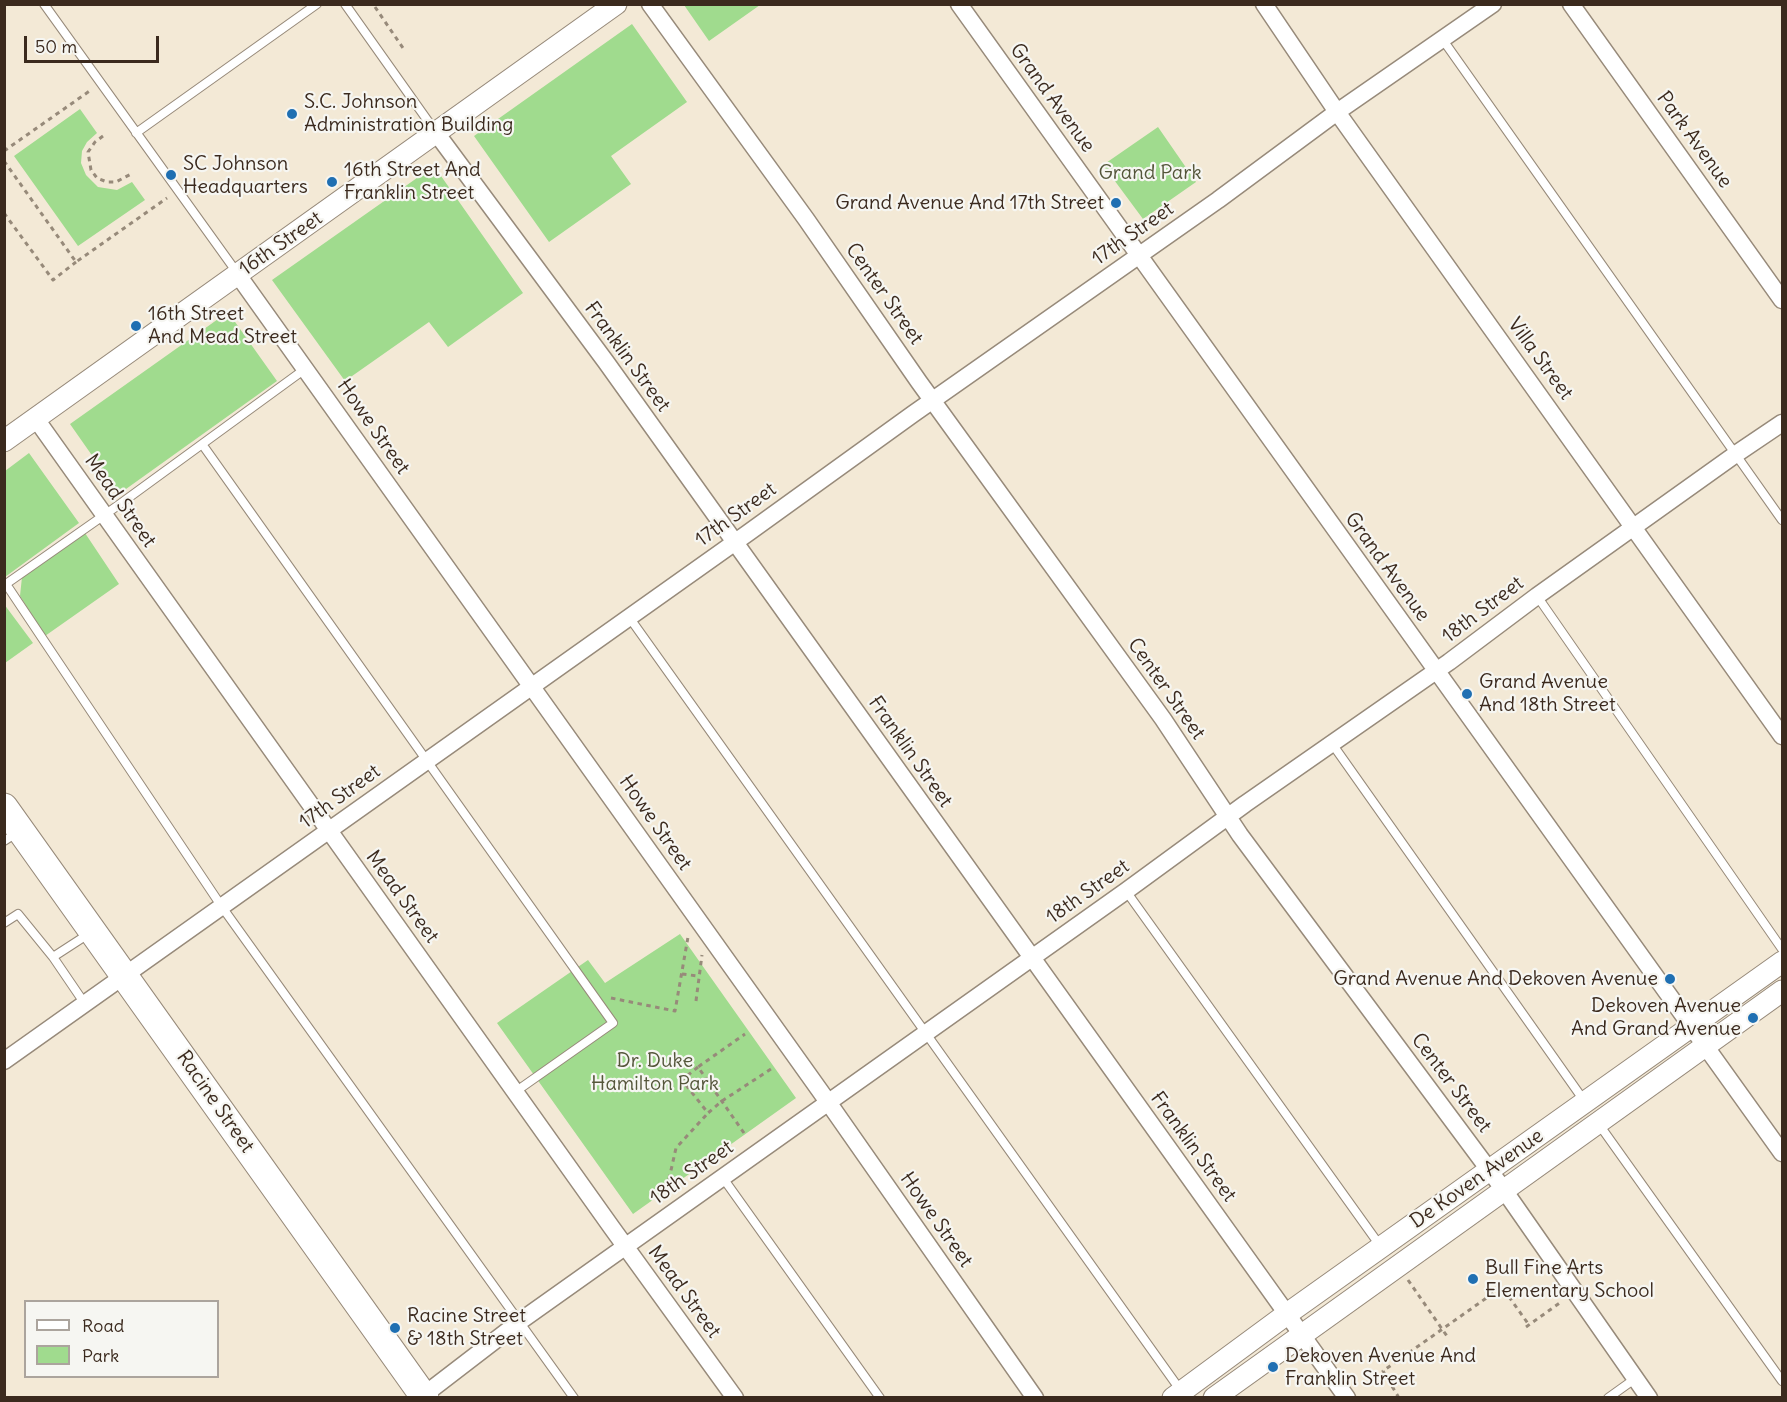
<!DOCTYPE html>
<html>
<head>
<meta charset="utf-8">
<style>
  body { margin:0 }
  #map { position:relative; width:1787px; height:1402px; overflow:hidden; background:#f3e9d6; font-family:Delius,sans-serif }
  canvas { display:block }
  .frame { position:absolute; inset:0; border:6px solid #3b2a1e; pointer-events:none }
  .legend { position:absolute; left:24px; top:1300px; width:195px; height:78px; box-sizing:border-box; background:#f6f6f2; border:2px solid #aba49d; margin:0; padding:8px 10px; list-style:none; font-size:18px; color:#3b2a1e }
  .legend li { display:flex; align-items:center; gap:12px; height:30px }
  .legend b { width:30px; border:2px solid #aba49d }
  .scale { position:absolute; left:24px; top:36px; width:135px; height:27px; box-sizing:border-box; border:3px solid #3b2a1e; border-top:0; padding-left:8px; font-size:18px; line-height:21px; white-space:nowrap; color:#3b2a1e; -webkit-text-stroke:4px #f6f6f2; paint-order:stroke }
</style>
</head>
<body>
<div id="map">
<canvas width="1787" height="1402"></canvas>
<div class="frame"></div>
<ul class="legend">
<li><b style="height:8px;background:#fff"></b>Road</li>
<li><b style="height:16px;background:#a0db8e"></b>Park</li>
</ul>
<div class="scale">50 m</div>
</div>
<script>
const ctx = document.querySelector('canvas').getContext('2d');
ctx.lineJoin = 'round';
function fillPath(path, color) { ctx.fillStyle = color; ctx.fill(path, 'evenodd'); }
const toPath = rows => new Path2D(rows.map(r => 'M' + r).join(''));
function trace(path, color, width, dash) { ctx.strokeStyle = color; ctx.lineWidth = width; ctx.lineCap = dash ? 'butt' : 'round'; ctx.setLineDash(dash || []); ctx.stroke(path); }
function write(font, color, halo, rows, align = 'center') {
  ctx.font = font + ' Delius,sans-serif'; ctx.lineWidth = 4.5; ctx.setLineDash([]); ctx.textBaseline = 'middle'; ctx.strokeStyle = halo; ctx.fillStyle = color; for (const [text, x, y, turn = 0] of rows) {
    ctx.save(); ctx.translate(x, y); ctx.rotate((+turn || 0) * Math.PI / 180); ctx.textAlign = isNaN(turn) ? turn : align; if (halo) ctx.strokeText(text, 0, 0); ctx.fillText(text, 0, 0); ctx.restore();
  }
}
fillPath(toPath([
  [684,5,760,5,709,41],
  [632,24,687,102,611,156,631,184,549,242,474,136],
  [80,109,97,133,87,142,82,151,81,163,86,175,98,187,117,190,132,182,145,200,78,246,14,156],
  [1158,127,1196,182,1143,219,1103,165],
  [434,166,523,293,448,347,429,322,345,381,272,280],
  [228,312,277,381,119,494,70,424],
  [29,453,79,523,5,577,5,471],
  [85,533,119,584,45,636,20,596,22,577],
  [4,604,33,643,5,663,4,663],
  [680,934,796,1098,633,1214,497,1023,588,960,605,983]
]), '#a0db8e');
const service = toPath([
  [44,4,238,274],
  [345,4,435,131],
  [1443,40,1782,520],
  [136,133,317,4],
  [305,369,120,504,6,584,222,907,574,1398],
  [202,444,613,1023,515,1092],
  [1537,596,1782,949],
  [629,617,1181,1391],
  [1333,745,1585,1102],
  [4,841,18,832],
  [1126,891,1381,1247],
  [4,923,18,914,53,957,85,1004],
  [53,957,90,933],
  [1598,1123,1782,1381],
  [723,1178,880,1398],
  [1608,1398,1636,1378]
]);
const minor = toPath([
  [650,4,806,219,919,382,1163,719,1240,835,1504,1190,1649,1398],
  [959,4,1782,1153],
  [1264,4,1337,112,1782,736],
  [1571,4,1782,300],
  [437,134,606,362,1347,1398],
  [238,275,828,1102,1035,1398],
  [36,419,612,1228,735,1398],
  [4,1061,748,533,913,414,1218,200,1337,112,1493,4],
  [420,1398,519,1322,1126,891,1245,804,1449,662,1537,596,1736,454,1782,423]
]);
const tertiary = toPath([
  [4,441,616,4],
  [1173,1398,1287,1314,1782,962],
  [1214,1398,1782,991]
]);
const primary = toPath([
  [4,807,425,1398]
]);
trace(service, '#978a7a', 10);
trace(minor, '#978a7a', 19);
trace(tertiary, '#978a7a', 23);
trace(primary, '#978a7a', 29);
trace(toPath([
  [375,7,405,51],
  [103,136,95,142,88,152,91,170,97,178,107,182,116,182,131,174],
  [4,151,91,90],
  [4,161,76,262,167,198],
  [4,213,53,280,76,262],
  [682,974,698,976],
  [611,998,675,1011,688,937],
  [696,1001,702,955],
  [698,1067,682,1080,708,1113,722,1101,771,1069],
  [744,1133,698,1067,745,1034],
  [667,1188,676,1148,708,1113],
  [1408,1280,1449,1339],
  [1526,1327,1561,1302],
  [1399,1398,1383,1371,1502,1287,1529,1325]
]), '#978a7a', 3, [4.5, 4.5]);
trace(service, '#fff', 8);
trace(minor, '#fff', 16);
trace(tertiary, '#fff', 21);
trace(primary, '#fff', 27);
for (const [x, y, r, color] of [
  [292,114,6,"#1f6fb2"],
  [171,175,6,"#1f6fb2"],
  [332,182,6,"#1f6fb2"],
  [1116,203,6,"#1f6fb2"],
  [136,326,6,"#1f6fb2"],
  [1467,694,6,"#1f6fb2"],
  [1670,979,6,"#1f6fb2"],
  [1753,1018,6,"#1f6fb2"],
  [1473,1279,6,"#1f6fb2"],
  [395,1328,6,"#1f6fb2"],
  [1273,1367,6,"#1f6fb2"]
]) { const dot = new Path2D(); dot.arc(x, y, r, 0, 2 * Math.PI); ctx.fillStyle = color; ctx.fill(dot); trace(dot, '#f6f6f2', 2); }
write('20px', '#3b2a1e', '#f6f6f2', [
  ["Grand Avenue",1052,98,54],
  ["Park Avenue",1694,140,54],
  ["17th Street",1133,234,-35],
  ["16th Street",281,244,-35],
  ["Center Street",884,294,55],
  ["Franklin Street",627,357,54],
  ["Villa Street",1540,359,54],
  ["Howe Street",373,427,55],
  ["Mead Street",120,501,55],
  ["17th Street",736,515,-36],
  ["Grand Avenue",1387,567,54],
  ["18th Street",1483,610,-37],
  ["Center Street",1166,689,55],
  ["Franklin Street",910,752,55],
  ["17th Street",340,797,-36],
  ["Howe Street",655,823,55],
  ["18th Street",1088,892,-35],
  ["Mead Street",402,897,54],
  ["Center Street",1451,1083,53],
  ["Racine Street",215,1102,55],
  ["Franklin Street",1193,1147,54],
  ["18th Street",692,1173,-35],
  ["De Koven Avenue",1477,1179,-35],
  ["Howe Street",936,1220,55],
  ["Mead Street",684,1292,54]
]);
write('20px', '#3b2a1e', '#f6f6f2', [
  ["S.C. Johnson",304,102],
  ["Administration Building",304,125],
  ["SC Johnson",183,164],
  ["Headquarters",183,187],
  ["16th Street And",344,170],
  ["Franklin Street",344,193],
  ["Grand Avenue And 17th Street",1104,203,"right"],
  ["16th Street",148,314],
  ["And Mead Street",148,337],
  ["Grand Avenue",1479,682],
  ["And 18th Street",1479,705],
  ["Grand Avenue And Dekoven Avenue",1658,979,"right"],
  ["Dekoven Avenue",1741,1006,"right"],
  ["And Grand Avenue",1741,1029,"right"],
  ["Bull Fine Arts",1485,1268],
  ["Elementary School",1485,1291],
  ["Racine Street",407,1316],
  ["& 18th Street",407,1339],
  ["Dekoven Avenue And",1285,1356],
  ["Franklin Street",1285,1379]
], 'left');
write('20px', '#54563a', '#f6f6f2', [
  ["Grand Park",1150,173],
  ["Dr. Duke",655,1061],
  ["Hamilton Park",655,1084]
]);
</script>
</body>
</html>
